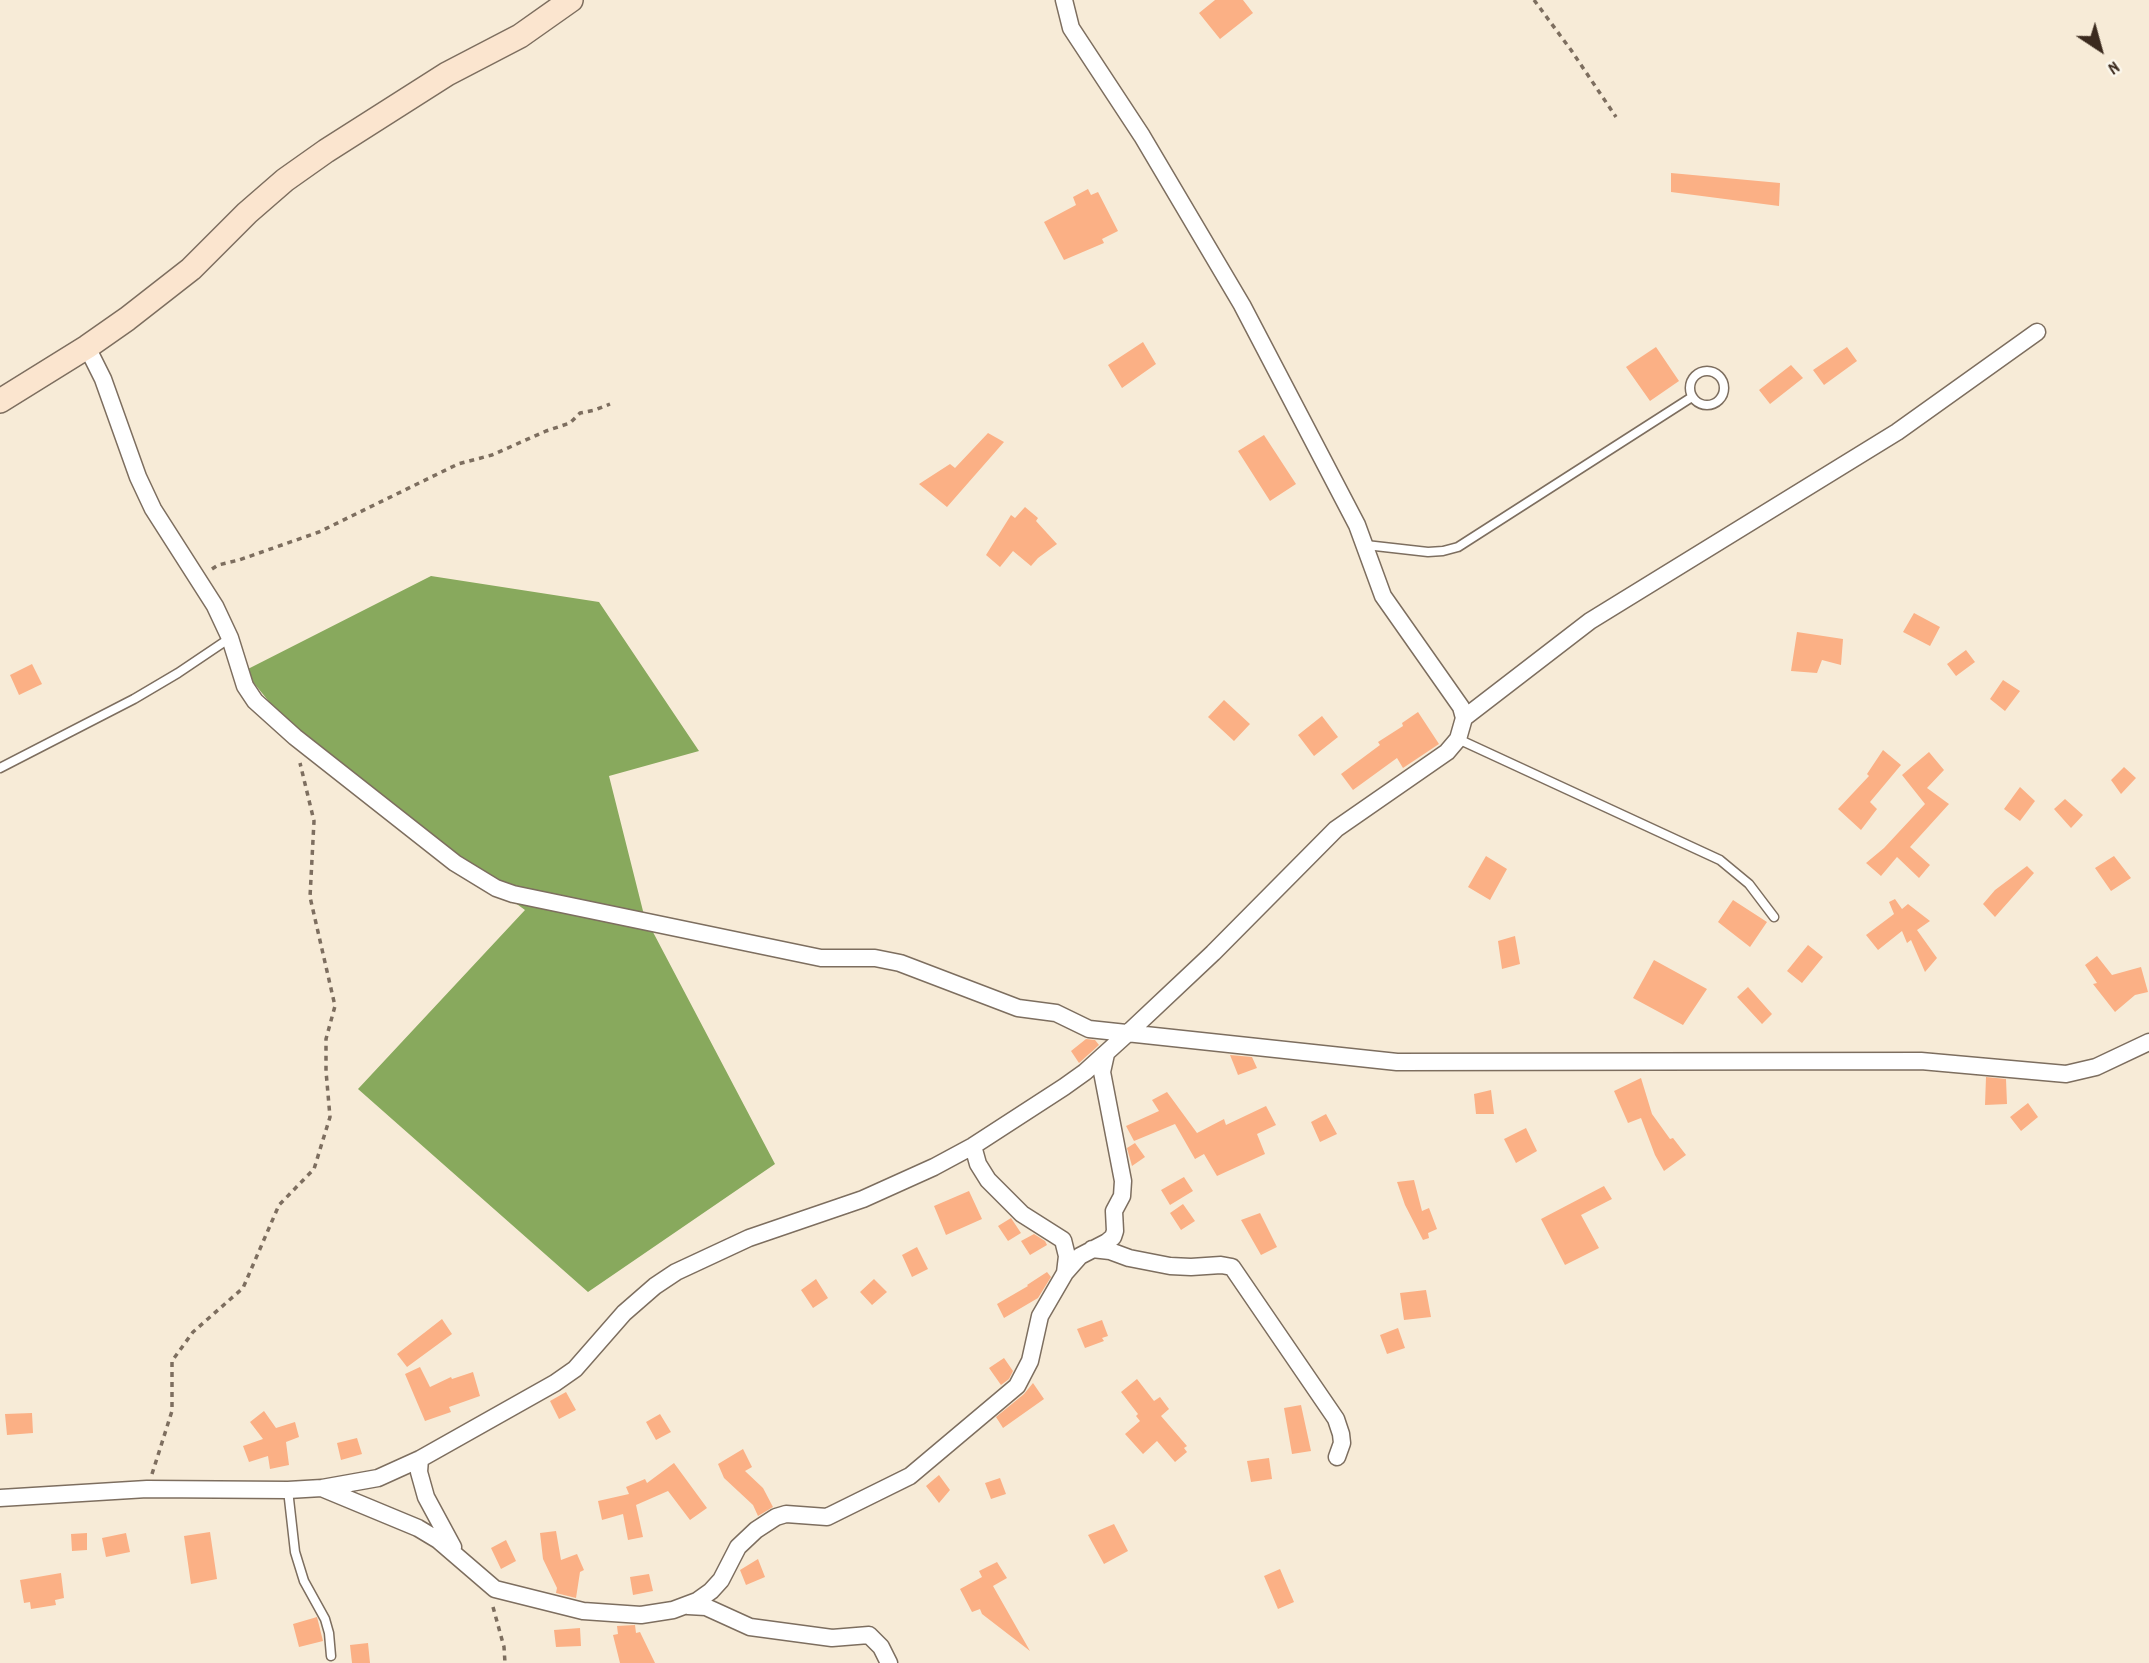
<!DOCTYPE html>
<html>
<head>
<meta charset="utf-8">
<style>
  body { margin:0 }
  #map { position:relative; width:2149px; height:1663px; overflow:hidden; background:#f7ebd7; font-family:Dekko,sans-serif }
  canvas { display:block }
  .north { position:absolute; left:2065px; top:14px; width:70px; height:70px; -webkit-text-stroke:5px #fbf7ec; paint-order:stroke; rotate:144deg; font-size:19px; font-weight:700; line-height:28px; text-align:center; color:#3b2a1e }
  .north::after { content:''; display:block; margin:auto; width:24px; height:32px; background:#3b2a1e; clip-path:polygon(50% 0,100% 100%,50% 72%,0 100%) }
</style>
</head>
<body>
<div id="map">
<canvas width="2149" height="1663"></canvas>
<div class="north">N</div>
</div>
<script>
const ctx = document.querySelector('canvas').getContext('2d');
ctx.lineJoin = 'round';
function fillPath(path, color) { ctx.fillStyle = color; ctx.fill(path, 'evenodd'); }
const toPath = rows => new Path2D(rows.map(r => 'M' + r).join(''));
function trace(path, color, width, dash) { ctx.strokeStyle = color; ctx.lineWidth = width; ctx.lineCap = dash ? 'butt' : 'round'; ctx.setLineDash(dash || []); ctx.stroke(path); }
fillPath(toPath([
  [431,576,599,602,699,751,609,776,644,915,775,1164,588,1292,358,1089,525,910,316,759,244,671]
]), '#88a95d');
fillPath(toPath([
  [1215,0,1243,0,1253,13,1220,39,1199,13],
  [1671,173,1780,183,1779,206,1671,192],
  [1088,189,1091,195,1098,192,1118,231,1102,239,1104,243,1064,260,1044,222,1076,205,1073,197],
  [1143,342,1156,364,1122,388,1108,365],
  [1656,347,1679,381,1650,401,1626,367],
  [1847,347,1857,361,1824,385,1813,370],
  [1791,365,1803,378,1770,404,1759,390],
  [988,433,1004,442,947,507,919,484,950,464,955,468],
  [1264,435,1296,484,1270,501,1238,451],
  [1025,507,1038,518,1036,521,1057,544,1038,558,1031,566,1013,551,1000,567,986,555,1011,515,1015,518],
  [1914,613,1940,627,1930,646,1903,632],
  [1797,632,1843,639,1841,665,1822,660,1817,673,1791,671],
  [1966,650,1975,662,1956,676,1947,664],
  [32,664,42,684,19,695,10,675],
  [2003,680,2020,691,2005,711,1990,699],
  [1224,700,1250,724,1234,741,1208,717],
  [1418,712,1439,744,1403,768,1397,758,1353,790,1341,774,1380,745,1378,742,1403,726,1402,723],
  [1322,716,1338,737,1314,756,1298,735],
  [1883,750,1901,765,1870,802,1877,809,1861,830,1838,809,1869,776,1867,774],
  [1929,752,1944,770,1927,788,1949,804,1910,847,1930,865,1919,878,1897,857,1881,876,1866,863,1884,848,1925,804,1902,775],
  [2124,767,2136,778,2121,794,2111,780],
  [2020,787,2035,801,2020,821,2004,809],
  [2065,799,2083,815,2071,828,2054,809],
  [1486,856,1507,869,1490,900,1468,887],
  [2114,856,2131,878,2111,891,2095,868],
  [2027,866,2034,873,1995,917,1983,904,1995,890],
  [1895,899,1902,909,1908,904,1930,921,1917,930,1937,958,1925,972,1911,940,1907,943,1902,931,1878,950,1866,935,1894,914,1889,902],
  [1733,900,1767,922,1750,947,1718,922],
  [1515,936,1520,964,1502,969,1498,941],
  [1808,945,1823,957,1802,983,1787,971],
  [2097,956,2112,975,2141,967,2148,992,2135,995,2115,1012,2093,984,2097,983,2085,965],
  [1654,960,1707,989,1683,1025,1633,998],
  [1748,987,1772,1014,1762,1024,1737,997],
  [1086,1039,1095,1040,1099,1045,1079,1063,1071,1051],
  [1230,1055,1252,1057,1257,1068,1238,1075],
  [1986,1077,2006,1079,2007,1104,1985,1105],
  [1641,1078,1652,1114,1670,1139,1673,1138,1686,1155,1664,1171,1655,1155,1641,1118,1628,1123,1614,1091],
  [1491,1090,1494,1114,1476,1114,1474,1094],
  [1167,1092,1197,1133,1224,1119,1226,1125,1266,1106,1276,1125,1257,1134,1265,1154,1217,1176,1204,1154,1195,1159,1175,1124,1134,1141,1126,1126,1159,1111,1152,1100],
  [2028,1103,2038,1117,2021,1131,2010,1117],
  [1326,1114,1337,1134,1320,1142,1311,1122],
  [1526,1128,1537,1151,1516,1163,1504,1139],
  [1135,1143,1145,1157,1132,1166,1127,1148],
  [1184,1177,1193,1191,1170,1205,1161,1190],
  [1414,1180,1422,1211,1429,1208,1437,1229,1428,1233,1429,1238,1423,1240,1405,1205,1397,1182],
  [1604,1186,1612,1199,1581,1215,1599,1248,1565,1265,1541,1219],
  [969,1191,982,1219,946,1235,934,1206],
  [1183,1204,1195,1221,1181,1230,1170,1213],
  [1260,1213,1277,1247,1261,1255,1241,1220],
  [1011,1218,1021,1233,1008,1241,998,1226],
  [1034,1234,1045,1241,1047,1245,1030,1255,1021,1241],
  [917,1247,928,1269,912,1277,902,1255],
  [1047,1272,1051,1277,1038,1298,1004,1318,997,1304,1028,1286,1027,1285],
  [816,1279,828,1298,813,1308,801,1290],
  [874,1279,887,1292,872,1305,860,1292],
  [1426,1290,1431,1317,1404,1320,1400,1293],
  [442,1319,452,1334,407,1367,397,1354],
  [1102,1320,1108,1336,1102,1338,1104,1341,1085,1348,1077,1329],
  [1398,1328,1405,1348,1387,1354,1380,1335],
  [1004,1358,1013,1371,1009,1379,1001,1385,989,1368],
  [420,1367,430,1387,451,1377,452,1379,473,1372,480,1396,449,1407,451,1412,425,1421,405,1374],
  [1137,1379,1154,1401,1160,1397,1169,1409,1161,1416,1187,1446,1184,1448,1187,1452,1175,1462,1157,1441,1143,1454,1125,1434,1140,1421,1136,1416,1138,1414,1121,1392],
  [1033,1383,1044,1399,1003,1428,996,1417,1024,1394],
  [566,1392,576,1410,559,1419,550,1401],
  [1301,1405,1311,1451,1292,1454,1284,1408],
  [264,1411,276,1428,295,1422,299,1437,286,1442,289,1465,270,1469,268,1456,249,1462,243,1446,263,1439,250,1422],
  [32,1413,33,1433,7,1435,5,1414],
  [660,1414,671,1432,656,1440,646,1422],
  [357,1438,362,1454,341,1460,337,1443],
  [743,1449,752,1467,745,1471,763,1488,773,1507,758,1516,753,1505,724,1478,718,1464],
  [1269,1458,1272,1479,1251,1482,1247,1461],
  [674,1463,707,1508,690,1520,668,1491,636,1505,643,1537,628,1540,623,1514,602,1520,598,1501,629,1494,626,1487,645,1479,647,1483],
  [939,1475,950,1490,939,1503,926,1486],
  [1000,1478,1006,1494,991,1499,985,1483],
  [1114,1524,1128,1551,1104,1564,1088,1535],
  [556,1531,561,1560,577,1554,584,1570,580,1572,576,1598,556,1593,557,1588,543,1559,540,1533],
  [210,1532,217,1579,191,1584,184,1536],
  [87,1533,87,1550,72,1551,71,1534],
  [126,1533,130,1552,106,1557,102,1538],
  [506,1540,516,1561,501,1569,491,1548],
  [758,1559,765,1577,746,1585,740,1570],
  [997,1562,1007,1578,993,1586,1030,1651,982,1614,980,1609,972,1612,960,1589,982,1577,979,1571],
  [1280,1569,1294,1602,1278,1609,1264,1576],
  [61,1573,64,1598,55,1600,56,1605,31,1609,30,1602,24,1603,20,1580],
  [649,1574,653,1591,633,1595,630,1577],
  [317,1617,323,1641,299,1647,293,1624],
  [635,1625,636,1633,640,1632,655,1663,620,1663,613,1635,618,1634,617,1626],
  [580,1628,581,1646,556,1647,554,1630],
  [368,1643,370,1663,352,1663,350,1645]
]), '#fbb085');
const lane = toPath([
  '1690 388a17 17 0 1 1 34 0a17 17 0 1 1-34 0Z',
  [1366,545,1428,552,1443,551,1458,547,1692,397],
  [1458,739,1720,860,1749,884,1774,917],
  [0,768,134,699,178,673,230,638],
  [288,1490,295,1552,304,1581,325,1619,329,1633,331,1656]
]);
const street = toPath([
  [87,347,103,379,138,477,153,509,215,606,230,638,245,686,255,701,295,737,455,863,496,888,513,894,821,958,875,958,900,963,1018,1008,1056,1013,1089,1029,1397,1062,1921,1061,2066,1074,2096,1067,2149,1042],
  [1464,718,1590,621,1897,432,2037,332],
  [973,1146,978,1164,988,1180,1022,1214,1063,1240,1067,1256,1065,1273],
  [1092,1249,1110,1251,1129,1258,1170,1266,1191,1267,1221,1265,1232,1267,1336,1419,1341,1434,1342,1443,1337,1457],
  [420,1459,419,1472,426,1497,453,1547],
  [324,1489,418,1528,438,1540,495,1589,583,1611,641,1615,673,1610,697,1601,711,1591,721,1580,738,1547,756,1530,776,1517,786,1514,827,1517,910,1476,1017,1386,1030,1361,1040,1316,1065,1273,1080,1256,1107,1242,1113,1237,1115,1231,1114,1211,1122,1196,1123,1181,1102,1072,1106,1054],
  [0,1498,147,1489,288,1490,322,1488,378,1478,420,1459,555,1383,575,1369,624,1313,655,1286,676,1272,749,1238,863,1199,934,1167,973,1146,1064,1087,1085,1072,1128,1033,1213,953,1336,829,1447,752,1458,739,1464,718,1461,707,1383,596,1357,525,1242,305,1142,136,1071,28,1064,0],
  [688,1606,706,1607,750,1627,832,1638,869,1635,881,1647,889,1663]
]);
const secondary = toPath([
  [0,401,87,347,127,319,191,269,247,213,285,180,326,151,447,74,520,36,571,0]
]);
trace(lane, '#7d6e5f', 11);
trace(street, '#7d6e5f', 19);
trace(secondary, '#7d6e5f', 26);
trace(toPath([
  [1534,0,1571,50,1616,117],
  [212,569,218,565,239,560,319,532,458,464,492,455,546,431,570,423,580,413,595,410,610,404],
  [152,1474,172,1411,172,1361,193,1332,243,1288,279,1205,314,1169,330,1117,326,1071,326,1039,335,1006,310,897,314,821,300,763],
  [493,1607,504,1647,505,1663]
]), '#7d6e5f', 3.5, [5, 5]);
trace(lane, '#fff', 8);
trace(street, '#fff', 16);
trace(secondary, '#fbe5cf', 23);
</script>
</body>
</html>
